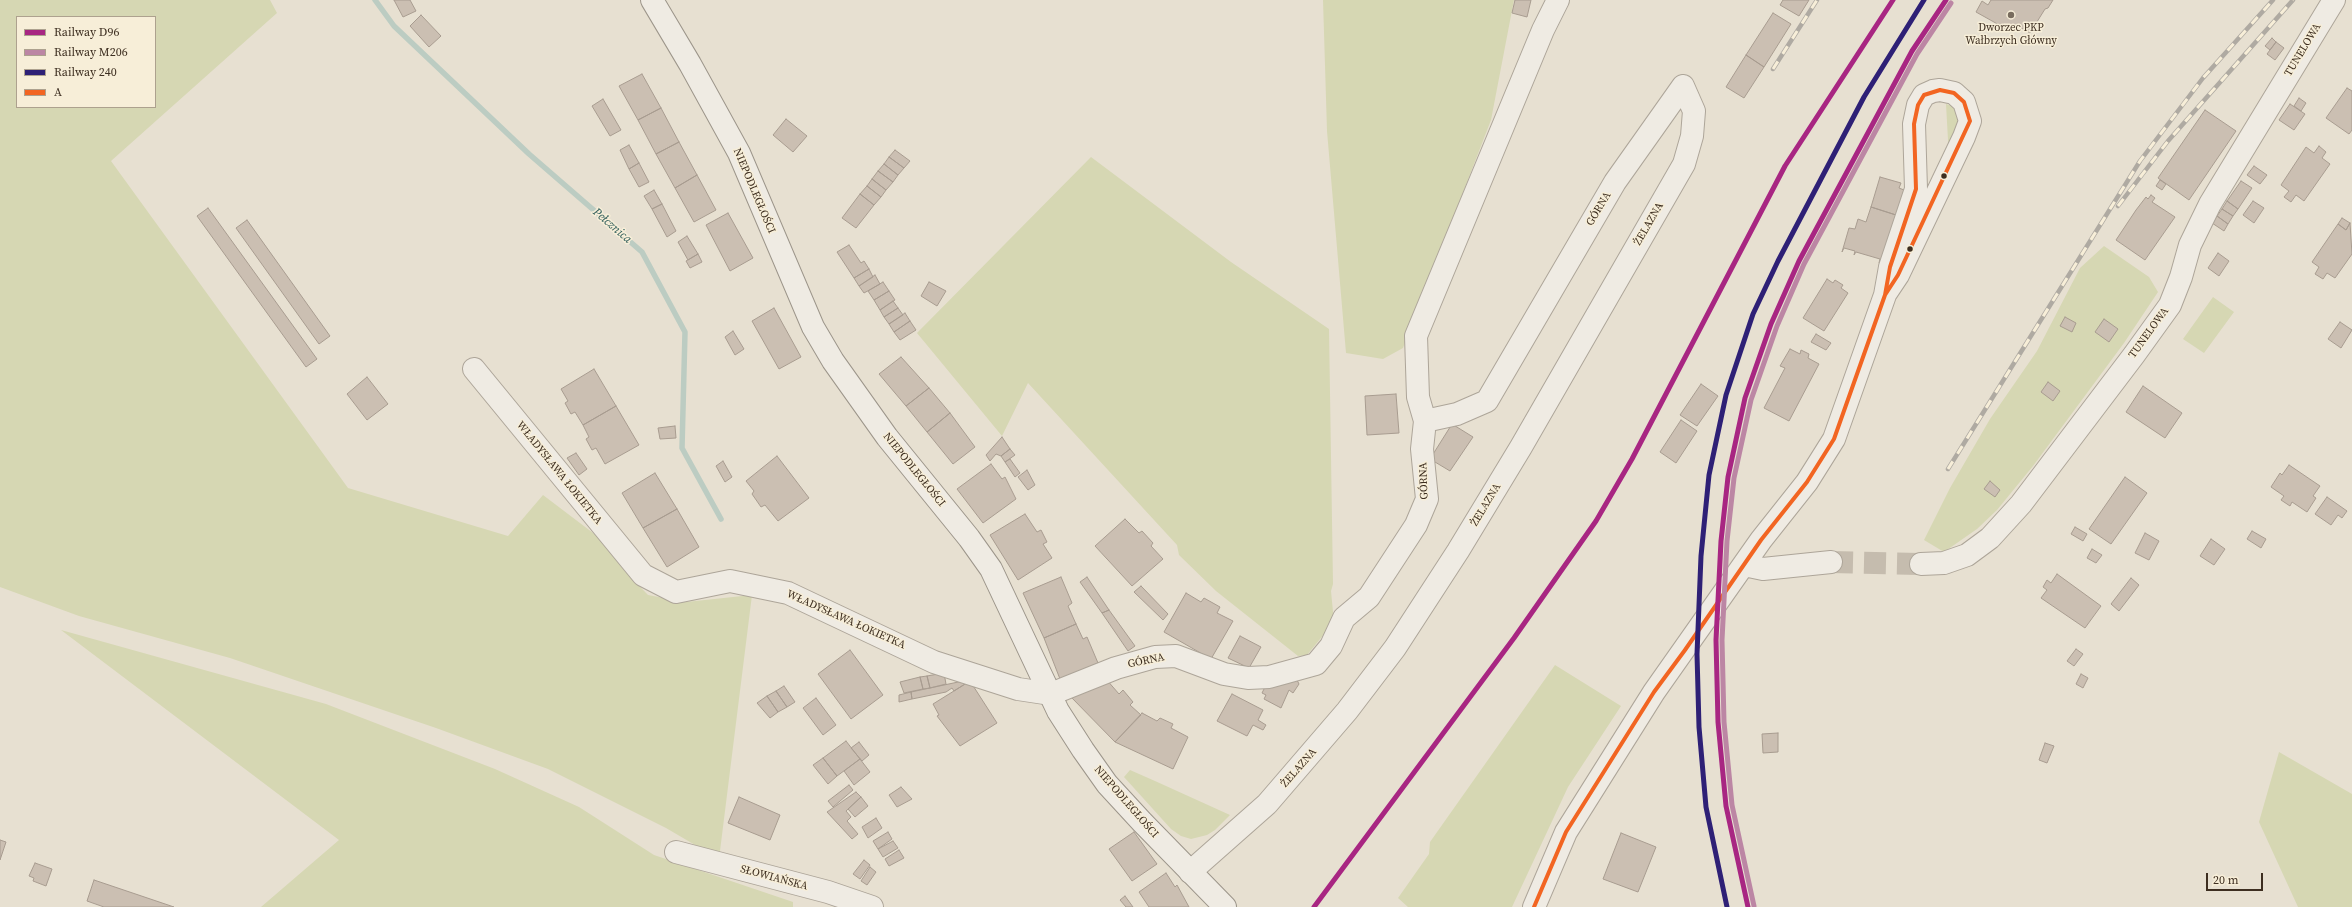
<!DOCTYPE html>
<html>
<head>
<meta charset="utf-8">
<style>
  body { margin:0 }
  #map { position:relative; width:2352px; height:907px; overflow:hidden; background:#e7e0d1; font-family:"Source Serif 4",serif }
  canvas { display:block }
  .legend { position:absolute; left:16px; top:16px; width:140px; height:92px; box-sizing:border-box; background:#f7eed8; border:1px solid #ada18e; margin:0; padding:5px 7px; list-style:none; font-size:12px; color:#3d2e20 }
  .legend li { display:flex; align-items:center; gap:8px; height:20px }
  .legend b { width:20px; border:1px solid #ada18e }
  .scale { position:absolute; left:2206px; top:873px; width:57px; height:18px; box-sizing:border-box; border:2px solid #3d2e20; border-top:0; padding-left:5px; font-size:12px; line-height:14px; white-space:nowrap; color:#3d2e20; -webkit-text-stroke:3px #f7eed8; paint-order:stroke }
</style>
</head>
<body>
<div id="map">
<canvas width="2352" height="907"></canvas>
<ul class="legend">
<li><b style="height:5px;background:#a82682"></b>Railway D96</li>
<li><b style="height:5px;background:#bc86a4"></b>Railway M206</li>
<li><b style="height:5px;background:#2e2076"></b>Railway 240</li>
<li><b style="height:5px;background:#f26522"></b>A</li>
</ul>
<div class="scale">20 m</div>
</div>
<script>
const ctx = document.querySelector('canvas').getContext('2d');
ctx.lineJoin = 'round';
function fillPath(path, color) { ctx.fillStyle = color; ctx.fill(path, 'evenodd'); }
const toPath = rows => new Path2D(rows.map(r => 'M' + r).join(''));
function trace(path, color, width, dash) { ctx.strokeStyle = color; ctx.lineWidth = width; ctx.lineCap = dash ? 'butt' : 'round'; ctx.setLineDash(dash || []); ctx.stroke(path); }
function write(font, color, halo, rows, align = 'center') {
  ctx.font = font + ' "Source Serif 4",serif'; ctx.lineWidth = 3; ctx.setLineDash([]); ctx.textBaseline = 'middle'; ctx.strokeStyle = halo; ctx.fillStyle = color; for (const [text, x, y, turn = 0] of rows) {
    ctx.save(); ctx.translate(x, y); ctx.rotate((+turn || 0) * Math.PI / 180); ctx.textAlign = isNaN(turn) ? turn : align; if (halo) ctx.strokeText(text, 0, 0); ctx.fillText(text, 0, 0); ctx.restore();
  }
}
fillPath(toPath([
  [0,0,270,0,277,13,111,161,348,488,508,536,543,495,601,539,623,569,648,595,686,602,752,595,719,859,666,828,548,769,436,728,230,658,79,616,0,587],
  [17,17,155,17,155,107,17,107],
  [1323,0,1514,0,1491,120,1403,348,1383,359,1346,353,1327,131],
  [1946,104,1952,106,1960,117,1949,158],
  [1091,157,1231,262,1329,329,1333,584,1331,591,1334,622,1307,655,1298,656,1216,591,1179,555,1177,545,1028,383,1002,436,917,333],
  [2104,246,2149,277,2158,292,2124,343,2033,466,1997,510,1977,529,1944,552,1924,540,1950,488,1990,419,2037,351,2080,268],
  [2213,297,2234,312,2204,353,2183,339],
  [61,630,326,704,495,769,579,807,654,855,793,902,793,907,261,907,339,840],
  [1555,665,1621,706,1568,787,1512,907,1408,907,1398,898,1429,854,1430,842],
  [2279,752,2352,794,2352,907,2298,907,2259,822],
  [1130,770,1155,781,1230,815,1215,830,1207,835,1191,839,1181,836,1171,829,1124,777]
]), '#d6d7b3');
trace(toPath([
  [375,0,394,26,529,154,642,252,685,332,682,448,721,519]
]), '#bcccc2', 5.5);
const building = toPath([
  [394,0,410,0,416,11,403,17,394,0],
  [1515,0,1531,0,1527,17,1512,13,1515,0],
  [1783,0,1809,0,1799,16,1780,5,1783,0],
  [1991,0,2053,0,2048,8,2045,9,2030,33,2016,25,2010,31,1976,12,1982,1,1988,5,1991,0],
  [1773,13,1791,24,1764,67,1746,55,1773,13],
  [421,15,441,36,429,47,410,26,421,15],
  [2272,38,2276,42,2270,50,2265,46,2272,38],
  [2276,42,2284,48,2275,60,2267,54,2276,42],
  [1746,55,1764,67,1744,98,1726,87,1746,55],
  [642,74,661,108,638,120,619,86,642,74],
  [2347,88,2352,91,2352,130,2349,134,2326,118,2347,88],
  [2299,98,2306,103,2301,111,2294,106,2299,98],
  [603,99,621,130,610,136,592,106,603,99],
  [2290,104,2305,114,2294,130,2279,120,2290,104],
  [661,108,679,142,656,154,638,120,661,108],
  [2205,110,2236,131,2189,200,2158,178,2205,110],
  [786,119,807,136,793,152,773,135,786,119],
  [679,142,697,175,675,188,656,154,679,142],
  [629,145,639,163,629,169,620,150,629,145],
  [2319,146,2326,152,2322,158,2330,164,2304,201,2296,195,2291,202,2284,197,2289,191,2281,185,2306,147,2314,153,2319,146],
  [895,150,910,161,904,168,889,157,895,150],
  [889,157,904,168,898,175,884,164,889,157],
  [639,163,649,182,639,187,629,169,639,163],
  [884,164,898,175,893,182,878,171,884,164],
  [2254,166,2267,175,2260,184,2247,175,2254,166],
  [878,171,893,182,886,190,872,179,878,171],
  [697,175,716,210,694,222,675,188,697,175],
  [1880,177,1901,183,1899,188,1904,190,1896,215,1871,207,1880,177],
  [872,179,886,190,881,197,867,186,872,179],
  [2160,180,2166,184,2162,190,2156,186,2160,180],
  [2241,181,2252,188,2238,209,2227,201,2241,181],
  [867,186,881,197,874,205,860,194,867,186],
  [654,190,662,204,652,209,644,196,654,190],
  [860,194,874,205,856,228,842,218,860,194],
  [2151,195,2155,198,2152,202,2175,217,2145,260,2116,240,2136,210,2146,197,2148,199,2151,195],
  [2227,201,2238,209,2233,216,2222,209,2227,201],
  [2253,201,2264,208,2254,223,2243,215,2253,201],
  [662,204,676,231,667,237,652,209,662,204],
  [1871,207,1896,215,1880,264,1879,263,1880,259,1856,252,1854,255,1855,251,1844,248,1842,252,1849,228,1855,229,1858,219,1866,222,1871,207],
  [208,208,317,359,306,367,197,216,208,208],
  [2222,209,2233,216,2228,224,2217,216,2222,209],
  [728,213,753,258,730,271,706,225,728,213],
  [2217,216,2228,224,2224,231,2212,223,2217,216],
  [2342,218,2350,223,2346,230,2338,224,2342,218],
  [247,220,330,336,319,344,236,228,247,220],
  [2350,223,2352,254,2335,278,2327,273,2323,279,2315,274,2319,267,2312,262,2338,224,2346,230,2350,223],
  [687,236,698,254,688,260,678,242,687,236],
  [849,245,861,263,864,261,869,269,854,278,837,252,849,245],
  [2218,253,2229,261,2219,276,2208,268,2218,253],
  [698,254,702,262,690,268,686,261,698,254],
  [869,269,873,277,859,286,854,278,869,269],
  [875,275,880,284,864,293,859,286,875,275],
  [1827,279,1833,283,1835,280,1843,285,1841,288,1848,293,1824,331,1803,318,1827,279],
  [883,282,889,291,874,300,868,291,883,282],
  [929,282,946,291,937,306,921,296,929,282],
  [889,291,895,300,880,310,874,300,889,291],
  [893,301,898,308,884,317,880,310,893,301],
  [774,308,801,357,779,369,752,321,774,308],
  [898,308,903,315,889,324,884,317,898,308],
  [905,313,910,321,894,332,889,324,905,313],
  [2065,317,2076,323,2072,332,2060,326,2065,317],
  [2104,319,2118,329,2109,342,2095,332,2104,319],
  [910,321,916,330,900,340,894,332,910,321],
  [2340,322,2352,330,2341,348,2328,339,2340,322],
  [733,331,744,349,735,355,725,337,733,331],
  [1816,334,1831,343,1826,350,1811,342,1816,334],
  [1790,349,1800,354,1801,350,1809,354,1808,358,1819,364,1789,421,1764,408,1785,368,1780,366,1790,349],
  [901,357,929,388,906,406,879,374,901,357],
  [594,369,616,406,583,425,575,412,571,414,565,403,568,401,561,389,594,369],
  [367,377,388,404,367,420,347,394,367,377],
  [2048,382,2060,391,2053,401,2041,392,2048,382],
  [1701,384,1718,396,1697,426,1680,415,1701,384],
  [2143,386,2182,413,2165,438,2126,412,2143,386],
  [929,388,950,413,927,432,906,406,929,388],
  [1396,394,1399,433,1367,435,1365,396,1396,394],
  [616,406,639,445,605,464,596,448,592,450,586,439,589,437,583,425,616,406],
  [950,413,975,447,953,464,927,432,950,413],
  [1681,420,1697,431,1676,463,1660,452,1681,420],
  [1452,424,1473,437,1450,471,1430,459,1452,424],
  [675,426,676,438,660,439,658,428,675,426],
  [1002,437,1010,449,1001,456,996,454,990,461,986,455,1002,437],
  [1010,449,1015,455,1005,462,1001,456,1010,449],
  [576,453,587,469,579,475,567,458,576,453],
  [777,456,809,498,778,521,765,505,761,507,752,494,754,491,746,481,777,456],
  [1010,459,1020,473,1015,477,1005,462,1010,459],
  [723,461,732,477,725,482,716,466,723,461],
  [991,464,1002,479,1005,477,1016,499,983,523,957,489,991,464],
  [2289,465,2320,486,2313,496,2316,498,2307,512,2292,502,2290,506,2281,500,2284,496,2271,487,2280,473,2282,475,2289,465],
  [1027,470,1035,485,1028,490,1018,477,1027,470],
  [655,473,677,509,643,528,622,493,655,473],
  [2125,477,2147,493,2111,544,2089,529,2125,477],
  [1990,481,2000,490,1995,497,1984,489,1990,481],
  [2327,497,2347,511,2342,518,2338,515,2331,525,2315,514,2327,497],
  [677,509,699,547,667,567,643,528,677,509],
  [1025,514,1037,532,1041,530,1047,542,1043,544,1052,558,1018,580,990,535,1025,514],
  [1125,519,1139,533,1142,531,1153,543,1151,546,1163,559,1132,586,1095,546,1125,519],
  [2075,527,2087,534,2083,541,2071,534,2075,527],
  [2252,531,2266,539,2261,548,2247,539,2252,531],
  [2145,533,2159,541,2149,560,2135,553,2145,533],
  [2211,539,2225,549,2214,565,2200,556,2211,539],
  [2092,549,2102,555,2096,563,2087,558,2092,549],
  [2057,574,2101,606,2085,628,2041,598,2047,590,2043,587,2047,580,2051,583,2057,574],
  [1061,577,1072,603,1068,606,1076,624,1044,638,1023,593,1061,577],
  [1087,577,1109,610,1102,613,1080,582,1087,577],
  [2131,578,2139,585,2119,611,2111,604,2131,578],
  [1141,586,1168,614,1163,620,1134,592,1141,586],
  [1186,593,1201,602,1204,598,1220,607,1217,613,1233,621,1211,659,1164,632,1186,593],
  [1109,610,1135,646,1128,651,1102,613,1109,610],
  [1076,624,1083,639,1087,637,1098,663,1060,679,1044,638,1076,624],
  [1240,636,1261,647,1249,668,1228,658,1240,636],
  [2076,649,2083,654,2074,666,2067,661,2076,649],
  [850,650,883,695,851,719,818,674,850,650],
  [944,673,946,684,930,688,927,676,944,673],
  [2081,674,2088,678,2083,688,2076,684,2081,674],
  [927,676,930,688,923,689,920,677,927,676],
  [920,677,923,689,904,693,900,682,920,677],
  [1106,679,1119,694,1123,690,1133,702,1130,705,1141,715,1115,742,1071,697,1106,679],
  [1297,680,1299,684,1293,693,1289,690,1281,708,1264,699,1266,695,1262,693,1267,683,1297,680],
  [963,681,965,684,954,691,952,688,946,692,912,699,911,692,963,681],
  [970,681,997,723,960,746,937,716,939,715,933,704,970,681],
  [784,686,795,702,787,707,776,691,784,686],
  [776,691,787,707,778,712,767,696,776,691],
  [911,692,912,699,899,702,899,695,911,692],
  [1232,694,1263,710,1258,720,1266,725,1263,730,1253,725,1247,736,1217,721,1232,694],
  [767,696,778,712,770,718,757,703,767,696],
  [816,698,836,725,823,735,803,708,816,698],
  [1142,713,1157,721,1160,718,1173,724,1171,728,1188,737,1173,769,1115,742,1142,713],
  [1778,733,1778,752,1763,753,1762,734,1778,733],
  [846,741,860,759,837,776,823,758,846,741],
  [859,742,869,755,862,761,851,748,859,742],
  [2045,743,2054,746,2047,763,2039,760,2045,743],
  [823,758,837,776,828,784,813,765,823,758],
  [860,759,870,772,854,785,844,771,860,759],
  [849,785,853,790,833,807,828,801,849,785],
  [901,787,912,799,897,807,889,795,901,787],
  [856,792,861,797,846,811,851,817,847,821,858,834,852,839,827,812,856,792],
  [739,797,780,815,770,840,728,823,739,797],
  [861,797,868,806,855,817,848,809,861,797],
  [876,818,882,828,868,838,862,827,876,818],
  [888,832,892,839,878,849,873,841,888,832],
  [1134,832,1157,864,1132,881,1109,849,1134,832],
  [1621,833,1656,847,1638,892,1603,879,1621,833],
  [0,840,6,842,0,860,0,840],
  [893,841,898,848,883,857,878,849,893,841],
  [899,850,904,858,889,866,885,859,899,850],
  [864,860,870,865,860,879,853,874,864,860],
  [35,863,52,869,46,886,33,881,34,878,29,876,35,863],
  [870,867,876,872,867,885,861,881,870,867],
  [1166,873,1175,887,1177,885,1189,907,1149,907,1139,892,1166,873],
  [94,880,174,907,104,907,87,901,94,880],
  [1125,896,1133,907,1126,907,1120,900,1125,896]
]);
fillPath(building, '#cbbfb2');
trace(building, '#a89c90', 1);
trace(toPath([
  [1831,562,1921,564]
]), '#c5bcae', 22, [22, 11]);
const minor = toPath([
  [474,369,643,575,676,592,730,581,788,593,934,662,1018,689,1051,694,1116,668,1155,657,1176,656,1224,674,1248,678,1269,677,1316,664,1331,646,1344,618,1369,597,1416,525,1427,499,1422,449,1425,421,1418,397,1416,336,1543,30,1558,0],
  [1425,421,1457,414,1487,401,1615,182,1683,86],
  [1921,564,1944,563,1967,555,1990,538,2021,504,2134,355,2170,305,2181,277,2190,245,2210,204,2334,0],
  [1744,565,1763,569,1831,562],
  [676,852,828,892,872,907],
  [1190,872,1267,804,1347,711,1395,648,1458,551,1521,447,1684,164,1692,136,1694,111,1683,86],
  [1534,907,1566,832,1654,692,1761,540,1807,482,1834,439,1885,295,1890,267,1916,189,1914,124,1918,105,1924,95,1933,91,1940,90,1954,93,1964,102,1970,121,1964,137,1898,275,1886,293]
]);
const secondary = toPath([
  [652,0,690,64,739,153,813,327,833,361,887,437,969,538,991,569,1058,711,1083,750,1107,784,1142,822,1225,907]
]);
trace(minor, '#ada599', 24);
trace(secondary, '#9c958a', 24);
trace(minor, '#efebe3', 22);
trace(secondary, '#efebe3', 22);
const rail = toPath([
  [1773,69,1817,0],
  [2118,206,2168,141,2293,0],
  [1948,469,2140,161,2203,78,2273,0]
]);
trace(rail, '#afaaa2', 4.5);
trace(rail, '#f7eed8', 3, [9]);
trace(toPath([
  [1940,90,1954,93,1964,102,1970,121,1898,275,1885,295,1890,267,1916,189,1914,124,1918,105,1924,95,1940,90],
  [1834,439,1885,295],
  [1834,439,1885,295],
  [1807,482,1834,439],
  [1761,540,1807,482],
  [1761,540,1807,482],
  [1685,650,1761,540],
  [1685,650,1761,540],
  [1534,907,1566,832,1654,692,1685,650]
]), '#f26522', 4);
trace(toPath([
  [1314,907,1514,638,1596,521,1632,459,1785,166,1893,0],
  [1748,907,1726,806,1718,722,1716,640,1721,541,1728,477,1745,398,1771,324,1799,261,1912,51,1946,0]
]), '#a82682', 5);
trace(toPath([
  [1754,906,1732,805,1724,722,1722,640,1727,541,1734,478,1751,400,1777,326,1804,264,1917,54,1951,3]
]), '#bc86a4', 5);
trace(toPath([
  [1727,907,1706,807,1699,727,1697,654,1701,556,1709,475,1726,395,1753,314,1778,261,1864,97,1924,0]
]), '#2e2076', 5);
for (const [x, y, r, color] of [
  [2011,15,4,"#786c5e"],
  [1944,176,3.5,"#3d2e20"],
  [1910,249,3.5,"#3d2e20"]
]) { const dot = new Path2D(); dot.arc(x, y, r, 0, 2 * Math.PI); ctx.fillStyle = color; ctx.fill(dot); trace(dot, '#f7eed8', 1.5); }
write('11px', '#3d2e20', '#f7eed8', [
  ["Dworzec PKP",2011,28],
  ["Wałbrzych Główny",2011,41]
]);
write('11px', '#3d2e20', '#f7eed8', [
  ["TUNELOWA",2303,50,-59],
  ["NIEPODLEGŁOŚCI",754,191,67],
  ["GÓRNA",1599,209,-59],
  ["ŻELAZNA",1649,224,-60],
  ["TUNELOWA",2149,333,-54],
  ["NIEPODLEGŁOŚCI",914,470,51],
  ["WŁADYSŁAWA ŁOKIETKA",559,473,51],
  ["GÓRNA",1424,481,-92],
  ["ŻELAZNA",1486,505,-59],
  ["WŁADYSŁAWA ŁOKIETKA",846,620,24],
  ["GÓRNA",1146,661,-12],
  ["ŻELAZNA",1299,768,-49],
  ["NIEPODLEGŁOŚCI",1126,802,49],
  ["SŁOWIAŃSKA",774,878,15]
]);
write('italic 12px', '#2f5d5a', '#f7eed8', [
  ["Pełcznica",612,226,41]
]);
</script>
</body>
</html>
